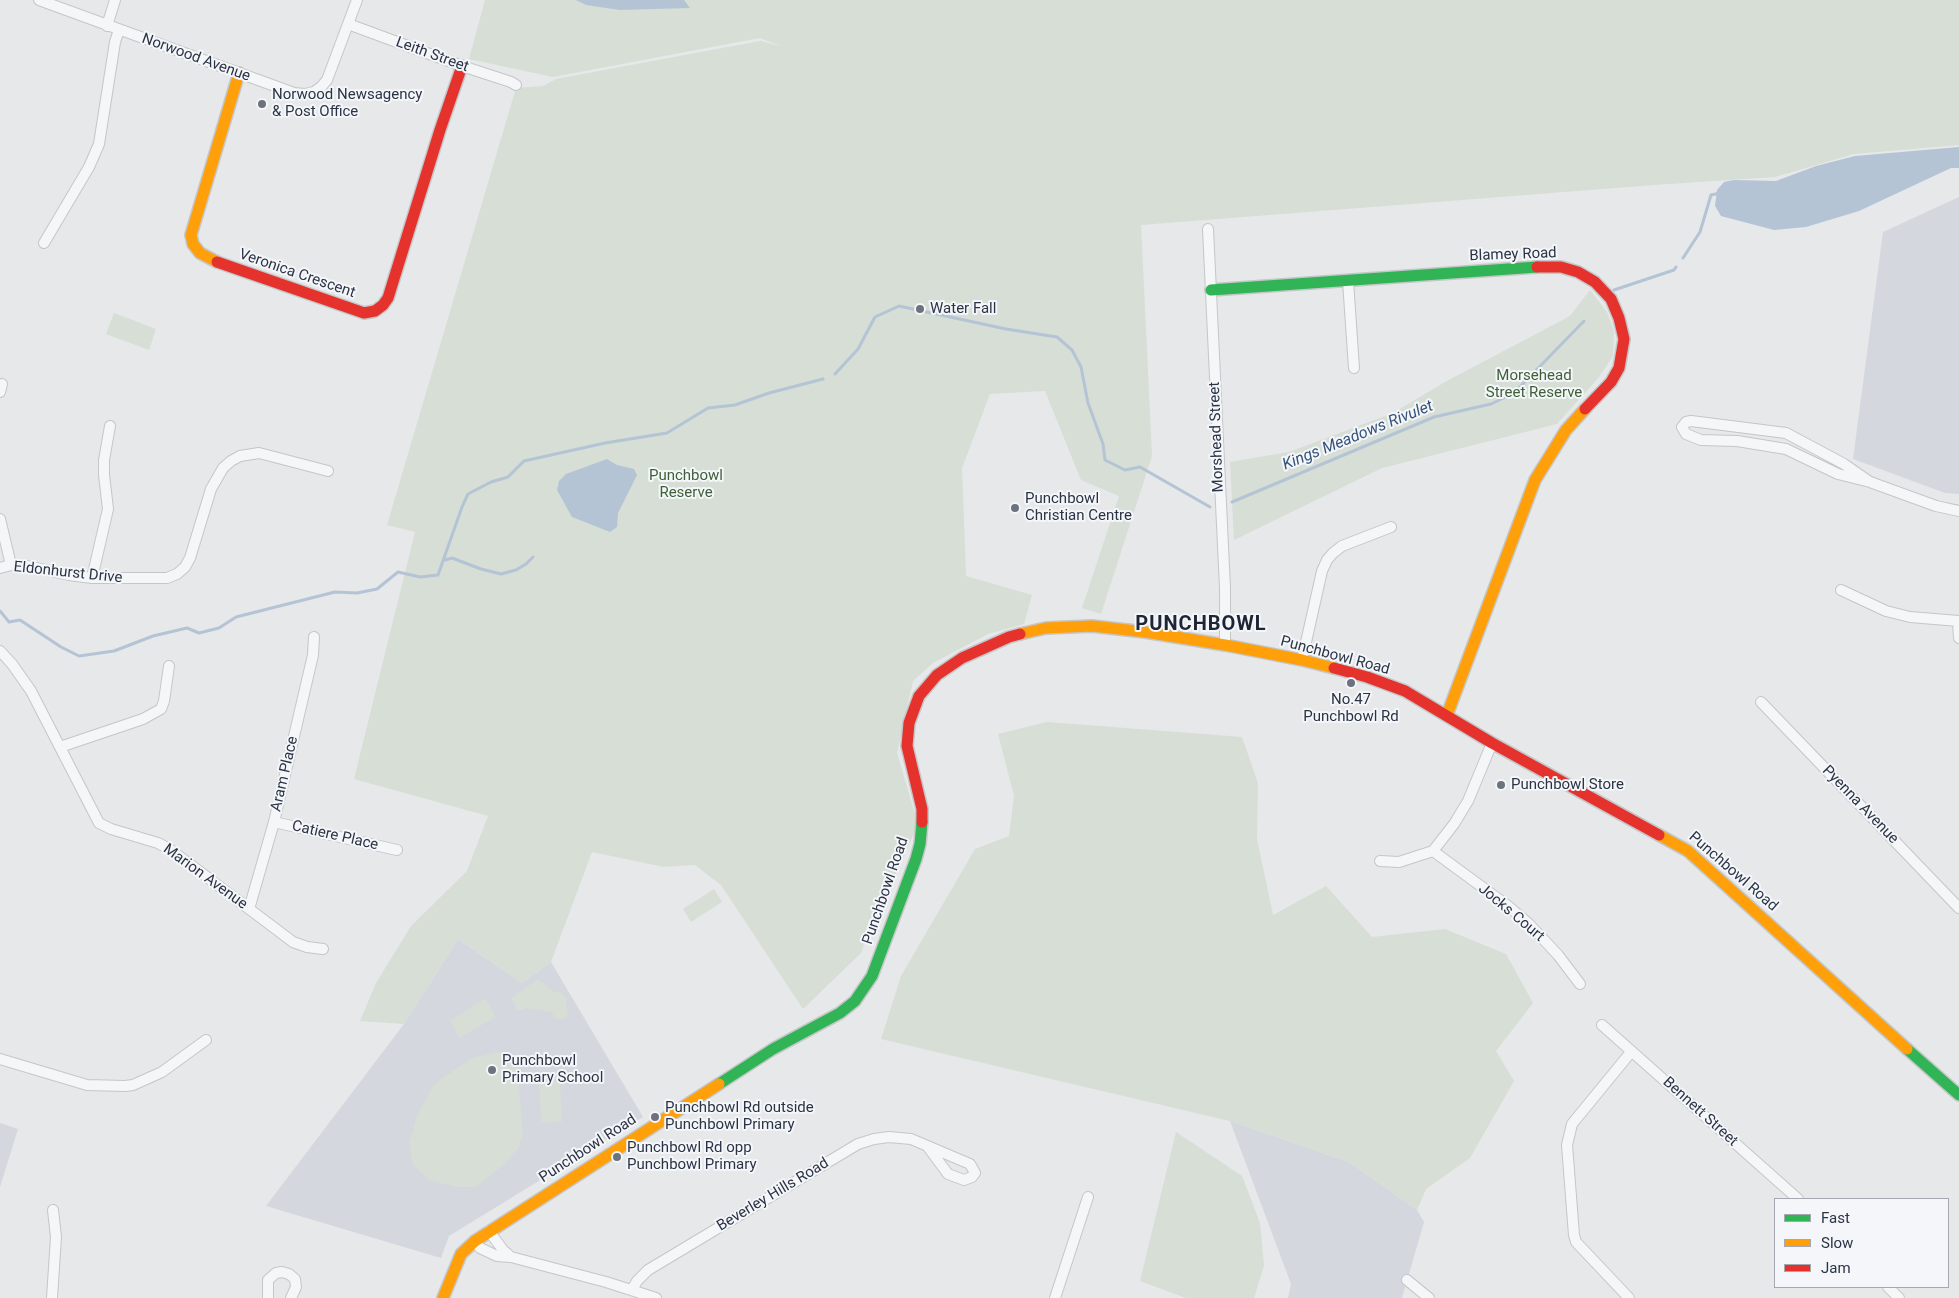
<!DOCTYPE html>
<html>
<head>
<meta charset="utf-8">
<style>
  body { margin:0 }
  #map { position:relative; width:1959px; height:1298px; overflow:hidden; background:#e6e8ea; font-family:Roboto,sans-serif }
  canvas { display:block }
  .legend { position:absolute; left:1774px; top:1198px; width:175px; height:90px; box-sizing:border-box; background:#f4f6f9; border:1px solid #a4a8b1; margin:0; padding:6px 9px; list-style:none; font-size:15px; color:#2b3445 }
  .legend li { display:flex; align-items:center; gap:10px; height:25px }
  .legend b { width:25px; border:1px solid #a4a8b1 }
</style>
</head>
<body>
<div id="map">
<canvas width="1959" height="1298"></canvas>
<ul class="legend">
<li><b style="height:6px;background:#30b455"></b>Fast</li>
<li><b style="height:6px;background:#ff9f0a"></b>Slow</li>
<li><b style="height:6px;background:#e5322d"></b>Jam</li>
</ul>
</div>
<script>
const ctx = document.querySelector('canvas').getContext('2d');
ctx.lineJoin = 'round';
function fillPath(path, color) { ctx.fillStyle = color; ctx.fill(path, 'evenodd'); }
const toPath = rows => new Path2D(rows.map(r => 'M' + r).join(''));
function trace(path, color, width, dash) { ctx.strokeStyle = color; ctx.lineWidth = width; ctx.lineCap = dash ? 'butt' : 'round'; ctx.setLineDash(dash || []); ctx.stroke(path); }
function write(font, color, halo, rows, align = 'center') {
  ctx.font = font + ' Roboto,sans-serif'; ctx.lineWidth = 4; ctx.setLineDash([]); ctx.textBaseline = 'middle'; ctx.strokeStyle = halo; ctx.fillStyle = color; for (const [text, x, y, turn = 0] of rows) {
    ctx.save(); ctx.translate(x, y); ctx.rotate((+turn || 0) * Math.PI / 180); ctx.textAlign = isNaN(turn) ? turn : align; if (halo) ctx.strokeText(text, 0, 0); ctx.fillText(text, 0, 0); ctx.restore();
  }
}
fillPath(toPath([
  [1959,197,1959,494,1945,493,1853,459,1883,232],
  [458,939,522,983,551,962,643,1117,449,1236,441,1258,266,1206,404,1024],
  [1230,1121,1349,1162,1417,1210,1424,1222,1402,1298,1288,1298,1291,1284],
  [0,1123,18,1129,0,1187]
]), '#d4d7dd');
fillPath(toPath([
  [485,0,1959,0,1959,145,1854,154,1775,177,1654,185,1141,225,1152,456,1101,614,1082,608,1119,496,1081,480,1045,391,990,394,962,468,966,576,1032,595,1024,624,988,634,933,663,913,681,897,753,918,824,875,922,872,922,861,953,803,1009,721,885,695,865,664,867,592,852,551,962,522,983,458,939,404,1024,360,1021,376,983,411,926,467,871,488,816,354,779,415,532,387,525,516,88,543,86,556,79,760,41,781,46,760,38,553,77,469,59],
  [1590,290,1607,312,1614,331,1613,356,1599,377,1557,424,1382,468,1234,540,1230,462,1289,452,1393,413,1445,382,1570,316],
  [114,313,156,329,149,350,106,334],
  [1047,722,1242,737,1258,783,1257,839,1273,915,1326,886,1372,937,1445,929,1506,954,1533,1003,1496,1051,1514,1081,1470,1158,1426,1189,1417,1210,1349,1162,1230,1121,881,1039,901,976,975,849,1009,836,1014,796,998,734],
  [714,889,722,902,691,922,683,909],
  [538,979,555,992,560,992,566,997,568,1017,557,1020,551,1012,527,1008,518,1011,511,998],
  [485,998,496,1017,459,1038,450,1021],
  [499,1052,517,1062,523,1135,519,1147,505,1164,476,1187,457,1187,429,1180,413,1165,409,1143,418,1113,434,1084,472,1058],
  [560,1081,562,1122,541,1123,539,1082],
  [1176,1132,1242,1176,1260,1223,1264,1266,1254,1298,1186,1298,1140,1281]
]), '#d6ded6');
fillPath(toPath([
  [576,0,684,0,690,8,620,10,586,5],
  [1959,147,1959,168,1951,168,1859,211,1806,227,1774,230,1721,216,1715,206,1717,190,1724,182,1734,180,1776,181,1816,166,1855,156],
  [607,459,617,465,634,469,637,475,618,513,617,527,610,532,572,517,557,490,559,481,566,474]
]), '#b4c4d5');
trace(toPath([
  [1683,258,1700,232,1711,195,1720,193],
  [1614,290,1674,270,1676,267],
  [835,374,858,349,875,317,899,306,1006,329,1057,337,1072,350,1081,367,1088,403,1103,444,1105,460,1125,470,1140,467,1210,507],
  [1232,502,1434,417,1491,404,1514,393,1584,321],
  [445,560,452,558,481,569,501,574,516,570,526,564,533,557],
  [0,611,9,622,20,620,61,647,79,656,114,651,153,636,187,628,199,633,219,628,236,617,335,592,357,593,377,589,398,572,420,577,438,575,462,507,468,494,491,482,508,477,524,461,605,443,667,433,708,408,735,405,769,393,823,379]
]), '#b4c4d5', 3);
const street = toPath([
  [39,0,294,93,305,94,314,92,321,87,327,80,357,0],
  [348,24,462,66,511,82,516,85],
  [107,26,115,0],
  [1208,229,1225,588,1225,645],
  [44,243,89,167,99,144,115,42,119,30],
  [1348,281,1354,368],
  [0,392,2,384],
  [1870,482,1844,464,1786,433,1691,421,1686,422,1682,427,1686,434,1701,440,1737,441,1786,449,1838,474,1870,482,1936,506,1959,511],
  [0,519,11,565],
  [0,568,11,565,27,566,69,575,92,578,167,578,177,574,185,567,190,558,211,489,223,468,231,461,240,456,259,453,328,471],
  [92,578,108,509,104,475,104,460,110,426],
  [1841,590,1886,611,1910,617,1959,621],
  [1958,622,1959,638],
  [0,651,12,664,31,691,99,823,111,829,158,843,171,850,293,942,307,947,323,949],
  [1302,660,1322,571,1327,560,1333,553,1342,546,1391,527],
  [1761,702,1959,908],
  [60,747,143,719,161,709,164,701,169,666],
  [274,822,397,850],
  [1433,851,1508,906,1529,924,1558,955,1580,984],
  [1380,861,1399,862,1433,851,1454,824,1468,801,1492,743],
  [249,909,274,822,313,655,314,637],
  [1602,1025,1798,1199],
  [0,1059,87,1085,125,1086,133,1085,162,1072,206,1040],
  [489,1231,503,1250,511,1257],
  [475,1241,480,1248,497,1256,511,1257,606,1282,656,1298],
  [1407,1280,1429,1298],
  [1888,1287,1899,1298],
  [632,1290,637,1281,648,1270,858,1144,874,1139,889,1137,911,1139,970,1164,975,1173,972,1177,964,1180,948,1174,928,1147],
  [52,1298,56,1237,53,1210],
  [268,1298,268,1280,276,1273,282,1272,289,1274,295,1279,296,1287,291,1298],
  [1055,1298,1088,1197],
  [1629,1298,1576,1242,1574,1235,1567,1145,1572,1124,1631,1052]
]);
const fast = toPath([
  [1211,290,1537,267],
  [1907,1049,1959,1095],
  [719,1084,773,1049,840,1013,855,1001,872,976,916,859,920,844,922,822]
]);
const slow = toPath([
  [217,262,200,253,193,244,191,235,239,73],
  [1020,634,1046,628,1092,626,1145,632,1225,645,1302,660,1334,668],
  [1447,715,1535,480,1566,430,1585,409],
  [1659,835,1688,851,1907,1049],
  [443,1298,461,1254,475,1241,719,1084]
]);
const jam = toPath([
  [217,262,364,313,375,311,383,305,388,298,440,130,462,66],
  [1537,267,1561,267,1578,272,1595,282,1611,299,1619,318,1624,339,1619,368,1611,382,1585,409],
  [1334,668,1367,677,1405,691,1492,743,1659,835],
  [922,822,922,809,907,746,909,723,919,696,937,675,962,658,1009,637,1020,634]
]);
trace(street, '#c4c6c8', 12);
trace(fast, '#c4c6c8', 14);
trace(slow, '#c4c6c8', 14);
trace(jam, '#c4c6c8', 14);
trace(street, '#f5f6f7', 10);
trace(fast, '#30b455', 11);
trace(slow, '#ff9f0a', 11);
trace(jam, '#e5322d', 11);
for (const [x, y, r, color] of [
  [262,104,5,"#6c737f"],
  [920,309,5,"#6c737f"],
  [1015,508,5,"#6c737f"],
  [1351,683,5,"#6c737f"],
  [1501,785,5,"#6c737f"],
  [492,1070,5,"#6c737f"],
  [655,1117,5,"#6c737f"],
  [617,1157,5,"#6c737f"]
]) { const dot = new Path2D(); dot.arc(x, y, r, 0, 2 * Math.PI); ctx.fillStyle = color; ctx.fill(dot); trace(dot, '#f4f6f9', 2); }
write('15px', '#2b3445', '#f4f6f9', [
  ["Leith Street",432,55,20],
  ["Norwood Avenue",196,58,20],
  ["Blamey Road",1513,255,-2],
  ["Veronica Crescent",297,274,19],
  ["Morshead Street",1217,437,-92],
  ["Eldonhurst Drive",68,573,6],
  ["Punchbowl Road",1335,656,15],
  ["Aram Place",285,774,-77],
  ["Pyenna Avenue",1860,805,46],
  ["Catiere Place",335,836,13],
  ["Punchbowl Road",1733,872,41],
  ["Marion Avenue",205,877,36],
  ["Punchbowl Road",886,891,-71],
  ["Jocks Court",1511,913,40],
  ["Bennett Street",1700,1112,42],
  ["Punchbowl Road",588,1149,-33],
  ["Beverley Hills Road",773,1195,-31]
]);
write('15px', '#2b3445', '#f4f6f9', [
  ["Norwood Newsagency",272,95],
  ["& Post Office",272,112],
  ["Water Fall",930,309],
  ["Punchbowl",1025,499],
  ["Christian Centre",1025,516],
  ["No.47",1351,700,"center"],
  ["Punchbowl Rd",1351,717,"center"],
  ["Punchbowl Store",1511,785],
  ["Punchbowl",502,1061],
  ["Primary School",502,1078],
  ["Punchbowl Rd outside",665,1108],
  ["Punchbowl Primary",665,1125],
  ["Punchbowl Rd opp",627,1148],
  ["Punchbowl Primary",627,1165]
], 'left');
write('15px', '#3f6138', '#f4f6f9', [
  ["Morsehead",1534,376],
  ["Street Reserve",1534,393],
  ["Punchbowl",686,476],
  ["Reserve",686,493]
]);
write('italic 16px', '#34527a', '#f4f6f9', [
  ["Kings Meadows Rivulet",1358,436,-22]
]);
ctx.letterSpacing = '1px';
write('bold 20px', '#1d2536', '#f4f6f9', [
  ["PUNCHBOWL",1201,625]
]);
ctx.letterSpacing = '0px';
</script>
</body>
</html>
